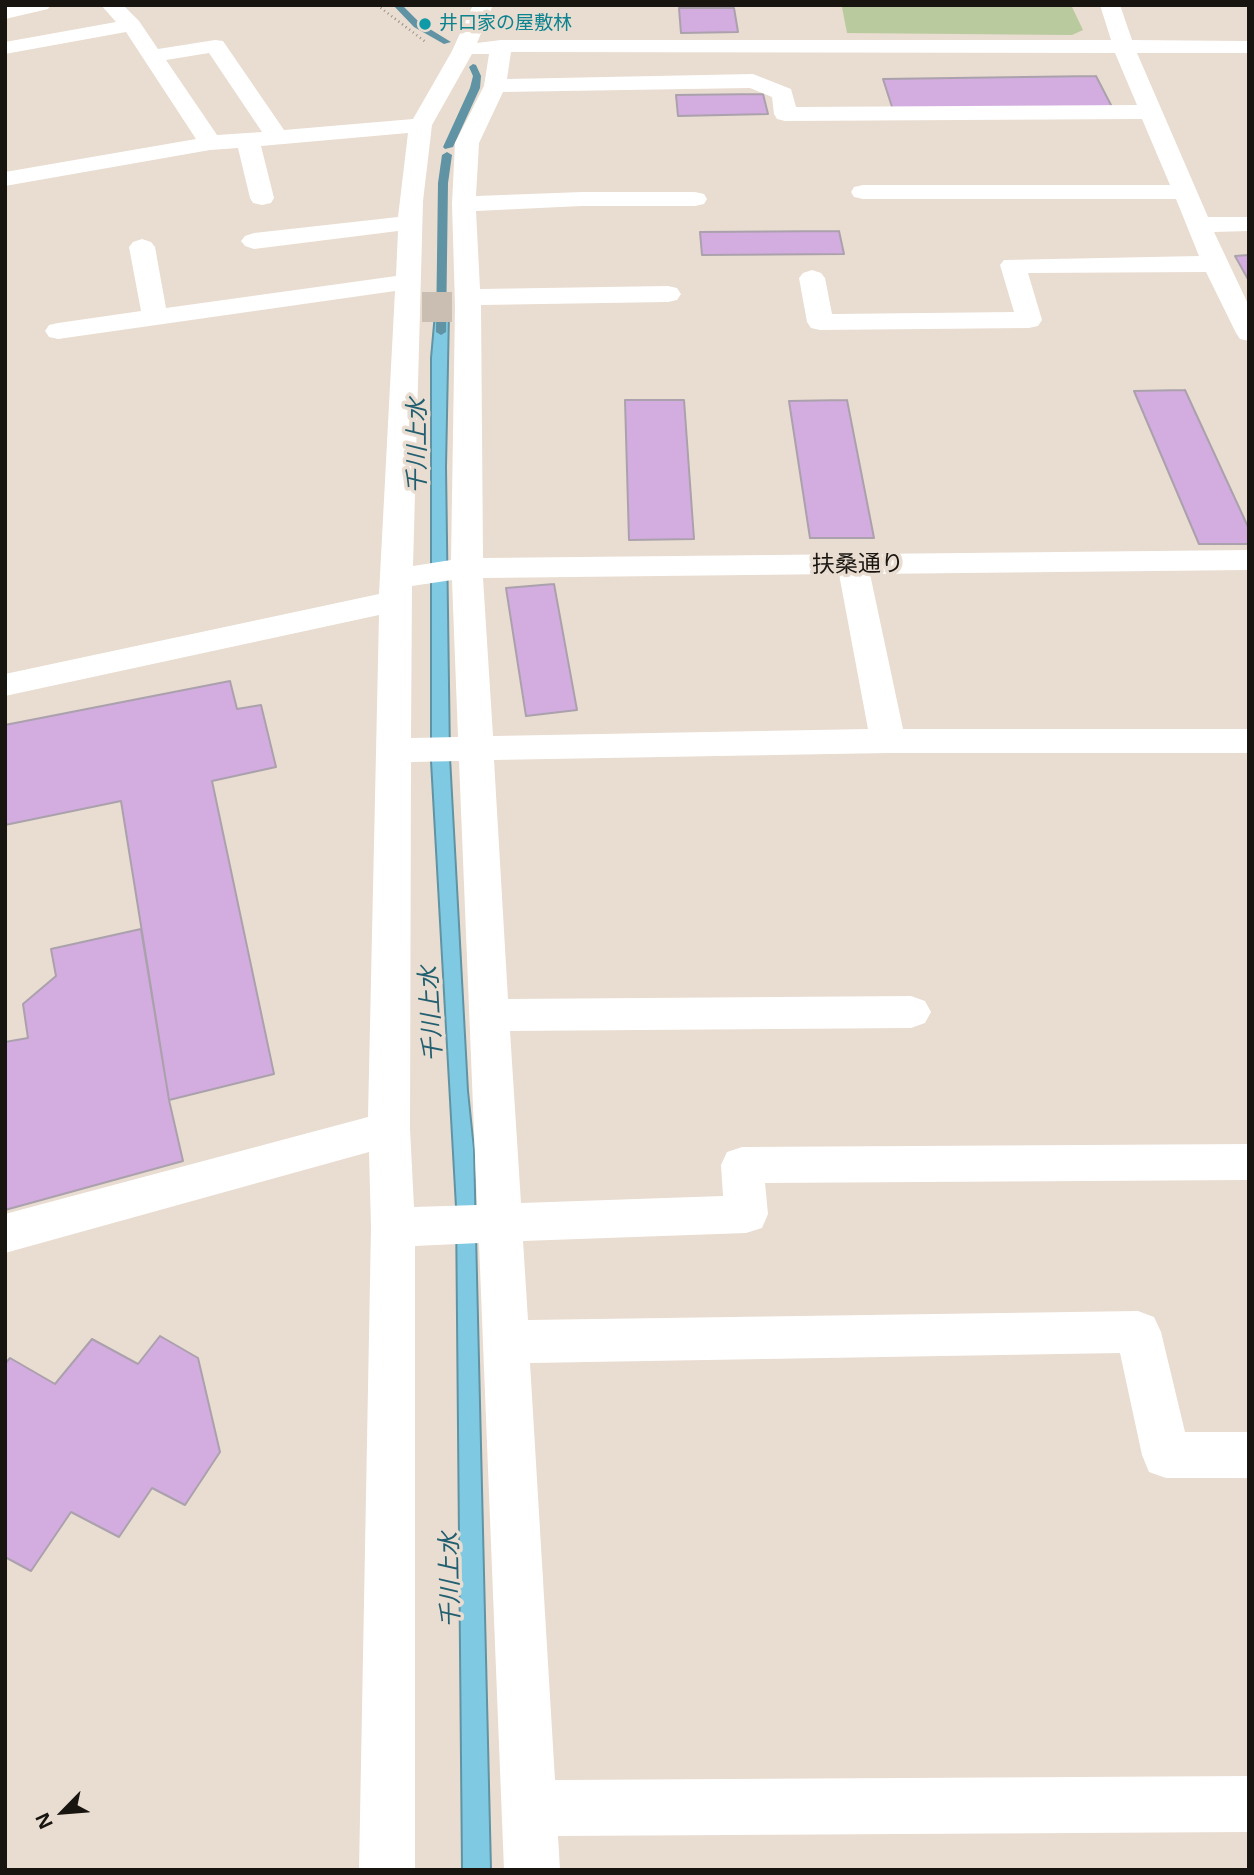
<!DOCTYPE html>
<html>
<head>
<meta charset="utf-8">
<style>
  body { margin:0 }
  #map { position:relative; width:1254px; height:1875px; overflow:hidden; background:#e9dcd0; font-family:"Open Sans",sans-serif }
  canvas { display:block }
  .frame { position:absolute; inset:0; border:7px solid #181410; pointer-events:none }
  .north { position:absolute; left:28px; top:1777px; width:70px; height:70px; -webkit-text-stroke:5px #e9dcd0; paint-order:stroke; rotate:245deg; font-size:19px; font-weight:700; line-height:28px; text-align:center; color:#181410 }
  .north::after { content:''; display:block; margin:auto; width:24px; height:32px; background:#181410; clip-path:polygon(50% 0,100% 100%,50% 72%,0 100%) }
</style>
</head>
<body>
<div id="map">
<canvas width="1254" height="1875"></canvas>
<div class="frame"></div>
<div class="north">N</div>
</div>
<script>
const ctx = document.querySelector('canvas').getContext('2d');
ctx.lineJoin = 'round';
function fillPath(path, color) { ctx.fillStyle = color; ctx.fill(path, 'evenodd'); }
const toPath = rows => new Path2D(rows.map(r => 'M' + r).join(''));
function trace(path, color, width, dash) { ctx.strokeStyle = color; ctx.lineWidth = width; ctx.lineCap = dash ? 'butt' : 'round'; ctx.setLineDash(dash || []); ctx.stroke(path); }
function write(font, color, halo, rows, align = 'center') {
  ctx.font = font + ' "Open Sans","Noto Sans JP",sans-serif'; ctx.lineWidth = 7; ctx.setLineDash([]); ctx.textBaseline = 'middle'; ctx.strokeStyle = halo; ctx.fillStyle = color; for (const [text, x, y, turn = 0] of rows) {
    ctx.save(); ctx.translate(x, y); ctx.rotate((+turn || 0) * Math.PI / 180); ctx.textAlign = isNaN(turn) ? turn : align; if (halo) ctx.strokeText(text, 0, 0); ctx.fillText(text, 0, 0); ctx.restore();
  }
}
fillPath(toPath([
  [842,7,1072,7,1083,30,1072,35,847,33]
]), '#b9ca9e');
const water = toPath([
  [435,313,449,313,446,467,450,757,468,1091,474,1149,491,1870,462,1870,456,1207,431,761,431,358,435,313]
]);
fillPath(water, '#7fcae2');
trace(water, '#6093a3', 2);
fillPath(toPath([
  [393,5,402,5,420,23,451,42,444,44,414,27,393,5],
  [473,64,476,65,481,76,480,88,453,147,445,149,443,147,470,88,473,76,469,67,473,64],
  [447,152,452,155,448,183,446,332,441,335,436,332,438,183,442,155,447,152]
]), '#6093a3');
const building = toPath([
  [679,8,734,8,738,32,681,33,679,8],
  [1096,76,1112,107,893,110,883,79,1096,76],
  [763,94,768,114,678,116,676,95,763,94],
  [839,231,844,254,702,255,700,232,839,231],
  [1249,255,1249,281,1235,256,1249,255],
  [1185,390,1249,529,1249,544,1199,544,1134,391,1185,390],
  [625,400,684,400,694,539,629,540,625,400],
  [847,400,874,538,810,538,789,401,847,400],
  [554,584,577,710,526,716,506,588,554,584],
  [230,681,237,709,261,705,276,767,212,781,274,1074,169,1100,121,801,5,825,5,725,230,681],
  [141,929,169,1100,183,1161,5,1210,5,1042,28,1038,23,1004,56,976,51,949,141,929],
  [160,1336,198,1358,220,1452,185,1505,152,1488,119,1537,71,1512,31,1571,5,1557,5,1364,10,1358,55,1384,92,1339,138,1364,160,1336]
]);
fillPath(building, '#d4ade0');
trace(building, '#aaa1ad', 2);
trace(toPath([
  [422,307,456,307]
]), '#cabeb3', 23, [23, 11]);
trace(toPath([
  [422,307,456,307]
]), '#cabeb3', 30, [30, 15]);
trace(toPath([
  [377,5,427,43]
]), '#988f86', 2.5, [1, 3.5]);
fillPath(toPath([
  [12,5,51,5,48,9,5,19,5,7,12,5],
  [101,5,123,5,139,21,158,49,215,40,223,41,284,130,413,119,452,51,473,5,493,5,477,43,501,40,1111,40,1100,5,1120,5,1132,40,1249,41,1249,53,1137,53,1208,217,1249,217,1249,231,1214,232,1249,306,1249,341,1240,339,1236,333,1206,272,1028,273,1042,320,1038,326,1029,328,820,330,811,328,807,322,799,278,803,273,812,270,821,273,825,278,832,314,1014,312,1000,265,1004,260,1199,256,1176,199,863,199,854,197,851,192,854,187,863,185,1170,185,1142,119,785,121,777,119,774,114,772,97,750,88,503,92,479,143,476,196,582,192,695,192,704,194,707,199,704,204,695,206,582,206,476,211,480,289,668,286,677,288,681,294,677,300,668,302,481,305,483,558,1249,550,1249,570,870,574,903,729,1249,729,1249,753,888,753,494,760,508,999,911,996,925,1001,931,1012,925,1023,911,1028,510,1031,521,1203,723,1196,721,1165,727,1152,742,1147,1249,1144,1249,1180,765,1183,768,1214,762,1228,746,1233,523,1241,528,1320,1138,1311,1154,1317,1161,1332,1185,1432,1249,1432,1249,1478,1166,1478,1149,1472,1142,1455,1120,1353,530,1363,555,1780,1249,1776,1249,1832,558,1836,560,1870,504,1870,479,1243,415,1246,415,1870,359,1870,371,1227,369,1152,5,1253,5,1214,368,1117,379,615,5,696,5,674,379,594,395,291,58,339,49,337,45,331,49,325,58,323,141,311,129,247,133,242,142,239,151,242,155,247,166,308,396,276,398,231,254,249,245,246,241,241,245,236,254,233,398,217,408,133,261,146,274,198,271,203,262,205,253,203,250,198,238,148,210,150,5,186,5,172,196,139,126,32,5,54,5,42,116,22,101,5],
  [511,52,1115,53,1137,105,796,107,791,89,753,74,507,79,511,52],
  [209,53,262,132,217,135,166,60,209,53],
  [472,54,489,54,484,86,455,143,452,204,455,306,451,560,413,566,423,201,432,125,472,54],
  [839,574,868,729,493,736,483,578,839,574],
  [452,580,458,737,411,738,412,586,452,580],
  [459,761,477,1205,414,1207,410,1129,411,762,459,761]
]), '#fff');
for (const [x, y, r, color] of [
  [425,24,7,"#0f9aa8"]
]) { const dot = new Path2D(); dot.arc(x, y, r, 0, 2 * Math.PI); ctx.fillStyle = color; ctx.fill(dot); trace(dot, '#e9dcd0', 2.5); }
write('19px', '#0d838f', '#e9dcd0', [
  ["井口家の屋敷林",439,24]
], 'left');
write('23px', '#181410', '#e9dcd0', [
  ["扶桑通り",858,565,-1]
]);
write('italic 24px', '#225f70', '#e9dcd0', [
  ["千川上水",418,446,-90],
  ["千川上水",432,1014,-93],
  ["千川上水",451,1580,-91]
]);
</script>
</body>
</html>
